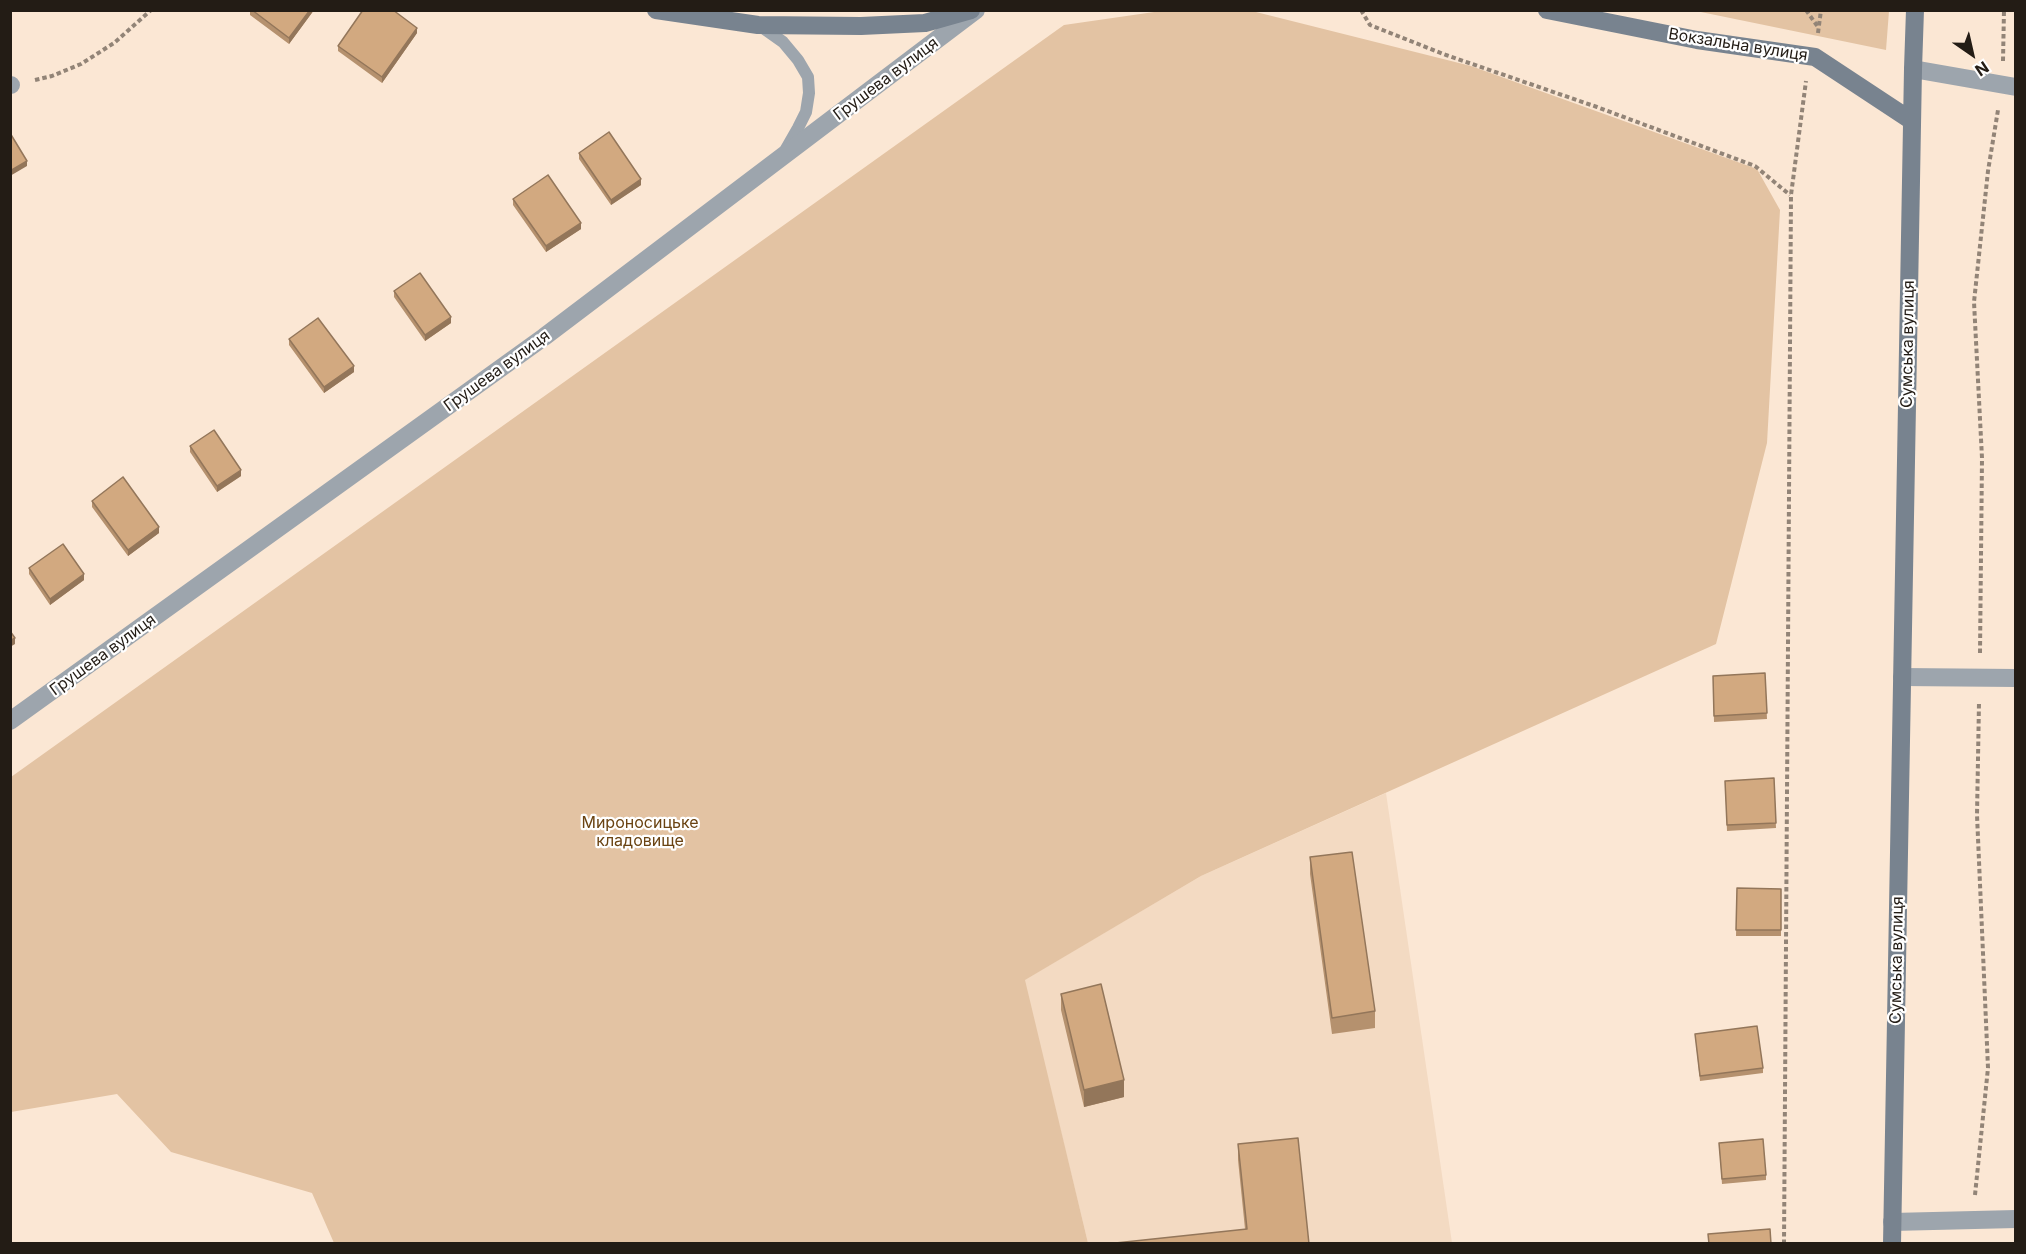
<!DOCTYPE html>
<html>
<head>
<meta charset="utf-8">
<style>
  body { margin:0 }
  #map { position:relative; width:2026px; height:1254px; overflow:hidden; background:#fbe7d4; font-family:Inter,sans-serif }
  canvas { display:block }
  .frame { position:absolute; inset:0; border:12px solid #231c15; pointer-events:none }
  .north { position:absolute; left:1942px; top:24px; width:60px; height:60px; -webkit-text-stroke:4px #fff; paint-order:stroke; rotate:146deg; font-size:16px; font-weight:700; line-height:24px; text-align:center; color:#231c15 }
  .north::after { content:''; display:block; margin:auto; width:21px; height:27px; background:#231c15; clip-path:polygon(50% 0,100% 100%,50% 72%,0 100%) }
</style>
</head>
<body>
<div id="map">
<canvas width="2026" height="1254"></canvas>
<div class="frame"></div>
<div class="north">N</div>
</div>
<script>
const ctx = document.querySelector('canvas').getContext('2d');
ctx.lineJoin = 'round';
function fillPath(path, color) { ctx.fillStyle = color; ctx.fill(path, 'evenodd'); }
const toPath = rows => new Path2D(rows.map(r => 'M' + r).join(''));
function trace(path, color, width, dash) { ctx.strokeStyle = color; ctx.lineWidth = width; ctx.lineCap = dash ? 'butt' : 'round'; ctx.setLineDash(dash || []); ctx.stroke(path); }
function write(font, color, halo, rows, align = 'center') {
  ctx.font = font + ' Inter,sans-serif'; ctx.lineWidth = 4.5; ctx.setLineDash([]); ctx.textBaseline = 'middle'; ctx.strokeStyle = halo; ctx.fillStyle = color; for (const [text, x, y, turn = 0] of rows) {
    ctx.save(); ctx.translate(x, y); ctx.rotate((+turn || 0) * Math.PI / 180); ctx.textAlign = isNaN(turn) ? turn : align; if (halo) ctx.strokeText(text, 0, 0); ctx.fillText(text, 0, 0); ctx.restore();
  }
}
fillPath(toPath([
  [1386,793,1452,1243,1088,1243,1024,980,1201,876]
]), '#f3dac2');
fillPath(toPath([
  [1161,11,1252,11,1471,66,1757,169,1780,210,1767,443,1716,644,1201,876,1025,980,1088,1243,334,1243,312,1193,171,1152,117,1094,11,1112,11,777,1064,25],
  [1696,11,1889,11,1886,50]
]), '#e3c3a3');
trace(toPath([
  [1361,10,1370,25,1446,55,1597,107,1755,166,1790,195],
  [1806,10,1818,27],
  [1818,33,1821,10],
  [2003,61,2004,10],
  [35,80,52,76,81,64,114,43,151,10],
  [1980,653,1982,458,1974,302,1988,171,1998,110],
  [1975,1195,1988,1068,1977,815,1979,702],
  [1784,1244,1791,195,1806,81]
]), '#928477', 4, [4.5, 3]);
trace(toPath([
  [759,25,783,42,798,60,808,77,809,93,806,112,798,128,786,149]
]), '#9da5ad', 12);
trace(toPath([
  [1913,69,2016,87],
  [10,85,11,85],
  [1902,677,2016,678],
  [10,721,544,337,976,10],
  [1892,1222,2016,1219]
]), '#9da5ad', 18);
trace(toPath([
  [656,10,758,25,861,26,925,23,971,10],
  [1547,10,1697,40,1815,57,1912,121],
  [1892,1244,1913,69,1915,10]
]), '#78838f', 18);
fillPath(toPath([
  [250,10,314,10,289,44,250,15],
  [417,33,382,83,338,51,338,46],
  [579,153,641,185,611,205,579,159],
  [513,199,581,229,546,252,513,205],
  [394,291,451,323,425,341,394,297],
  [289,339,354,372,324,393,289,345],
  [190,446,241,476,217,492,190,452],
  [92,501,159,533,128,556,92,507],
  [29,568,84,580,50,605,29,574],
  [1765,673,1767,719,1714,722,1713,676],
  [1774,778,1776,828,1727,831,1725,781],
  [1310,857,1375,1011,1375,1028,1332,1034,1310,874],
  [1737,888,1781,889,1781,936,1736,936],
  [1061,994,1124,1097,1084,1107,1061,1010],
  [1695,1034,1763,1068,1763,1073,1700,1081],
  [1719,1143,1766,1175,1766,1180,1722,1184],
  [1238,1144,1309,1244,1245,1229,1238,1160]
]), '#b5916e');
fillPath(toPath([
  [310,10,314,10,289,44,289,38],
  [417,28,417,33,382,83,382,77],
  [27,161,27,166,10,176,10,171],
  [641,179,641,185,611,205,611,200],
  [581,223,581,229,546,252,546,246],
  [451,317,451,323,425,341,425,335],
  [354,366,354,372,324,393,324,387],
  [241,470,241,476,217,492,217,486],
  [159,527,159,533,128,556,128,550],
  [84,574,84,580,50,605,50,599],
  [15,638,15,644,10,647,10,641],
  [1124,1080,1124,1097,1084,1107,1084,1090]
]), '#93765a');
const building = toPath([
  [252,10,310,10,289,38,252,10],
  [363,10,393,10,417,28,382,77,338,46,363,10],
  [609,132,641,179,611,200,579,153,609,132],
  [10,133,27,161,10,171,10,133],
  [548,175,581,223,546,246,513,199,548,175],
  [420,273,451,317,425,335,394,291,420,273],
  [318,318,354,366,324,387,289,339,318,318],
  [214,430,241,470,217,486,190,446,214,430],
  [123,477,159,527,128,550,92,501,123,477],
  [63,544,84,574,50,599,29,568,63,544],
  [10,631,15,638,10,641,10,631],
  [1765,673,1767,713,1714,716,1713,676,1765,673],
  [1774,778,1776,823,1727,825,1725,781,1774,778],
  [1352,852,1375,1011,1332,1018,1310,857,1352,852],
  [1737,888,1781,889,1781,930,1736,930,1737,888],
  [1101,984,1124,1080,1084,1090,1061,994,1101,984],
  [1757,1026,1763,1068,1700,1076,1695,1034,1757,1026],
  [1298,1138,1309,1244,1106,1244,1247,1229,1238,1144,1298,1138],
  [1763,1139,1766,1175,1722,1179,1719,1143,1763,1139],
  [1770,1229,1771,1244,1709,1244,1708,1234,1770,1229]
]);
fillPath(building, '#d2a980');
trace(building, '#93765a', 1.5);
write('16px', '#231c15', '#fff', [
  ["Вокзальна вулиця",1738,45,9],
  ["Грушева вулиця",886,79,-37],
  ["Сумська вулиця",1908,344,-89],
  ["Грушева вулиця",497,371,-36],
  ["Грушева вулиця",103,655,-36],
  ["Сумська вулиця",1897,960,-89]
]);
write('16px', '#6a4312', '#fff', [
  ["Мироносицьке",640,823],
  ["кладовище",640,841]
]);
</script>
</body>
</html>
